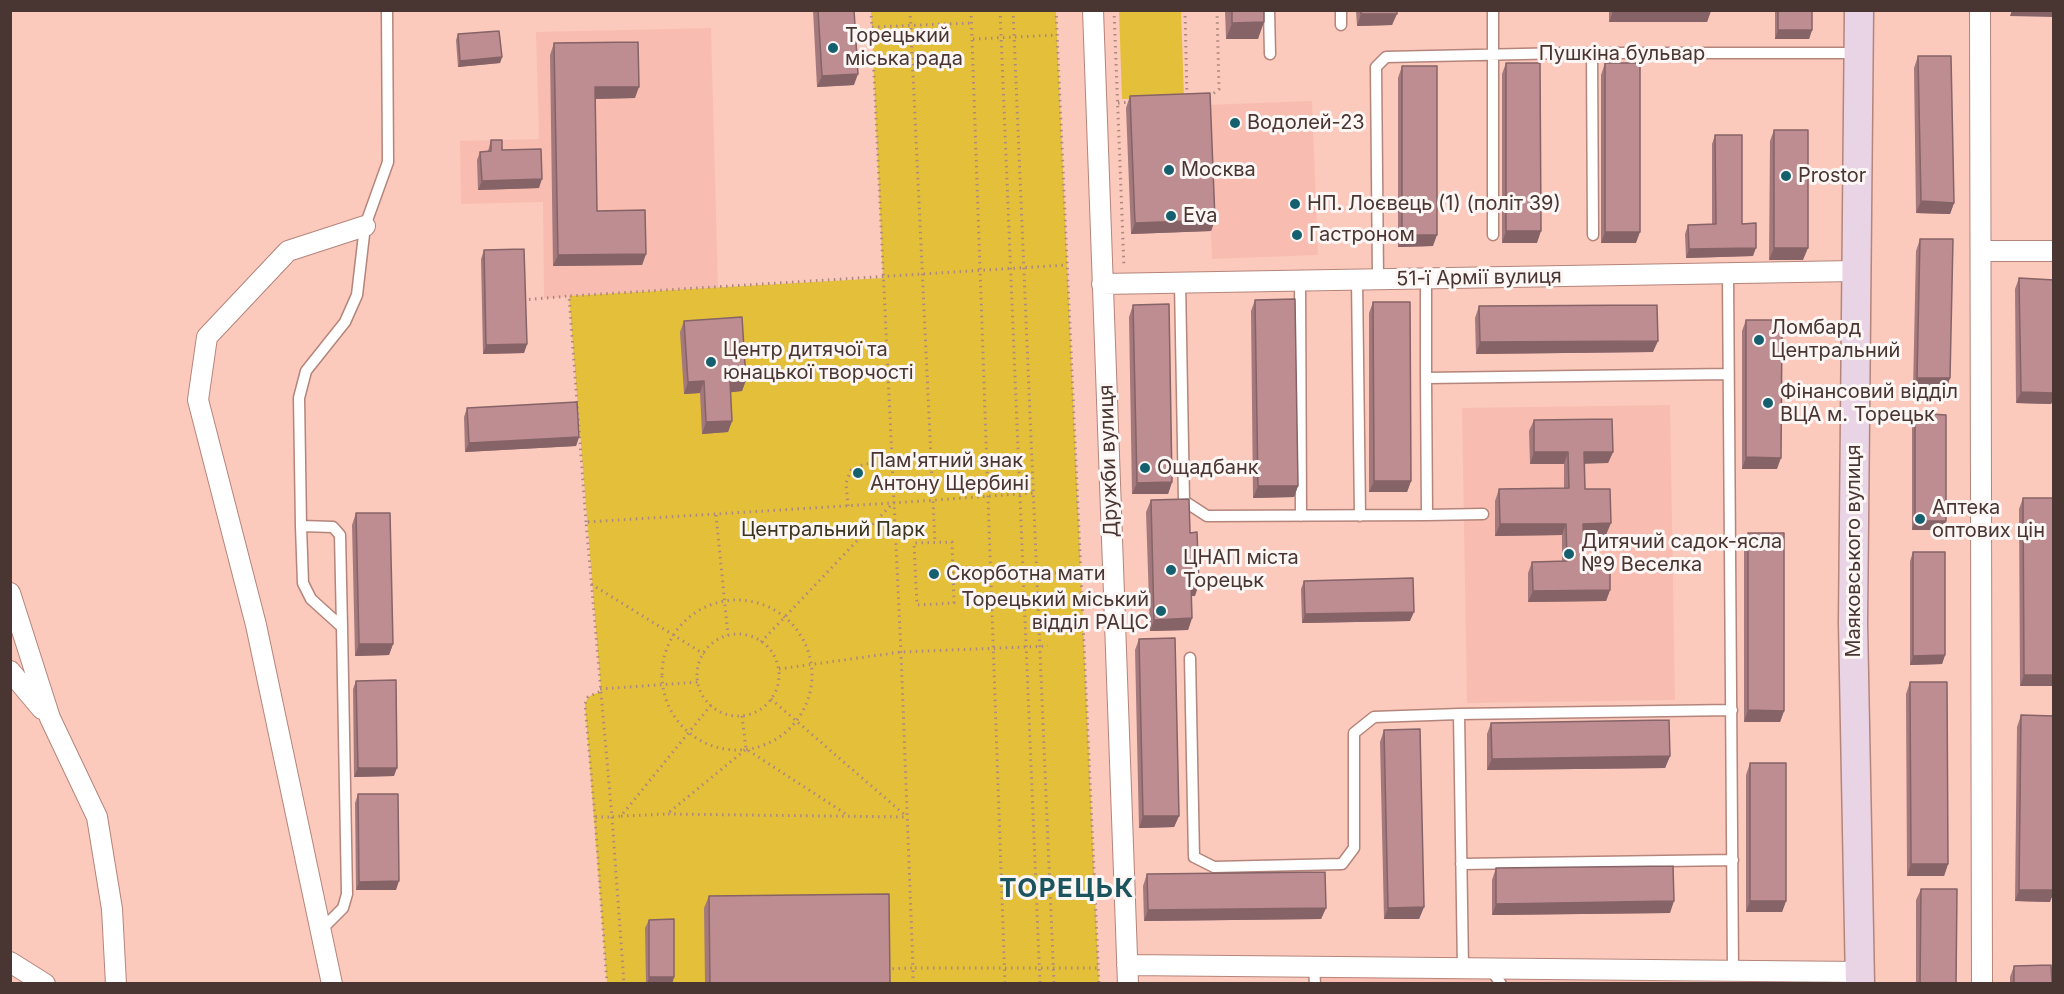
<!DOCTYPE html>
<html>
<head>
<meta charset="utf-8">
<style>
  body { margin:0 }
  #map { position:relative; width:2064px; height:994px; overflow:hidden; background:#fcc9bd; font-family:Inter,sans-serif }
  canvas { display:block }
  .frame { position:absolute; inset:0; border:12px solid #493531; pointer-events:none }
</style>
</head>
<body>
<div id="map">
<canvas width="2064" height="994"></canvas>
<div class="frame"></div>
</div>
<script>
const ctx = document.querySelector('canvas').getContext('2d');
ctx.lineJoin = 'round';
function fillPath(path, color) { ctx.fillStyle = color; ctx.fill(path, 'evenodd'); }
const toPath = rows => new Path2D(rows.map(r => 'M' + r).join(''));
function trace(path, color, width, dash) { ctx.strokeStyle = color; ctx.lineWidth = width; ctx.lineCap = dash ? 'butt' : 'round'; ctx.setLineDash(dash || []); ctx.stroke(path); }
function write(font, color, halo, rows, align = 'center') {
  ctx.font = font + ' Inter,sans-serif'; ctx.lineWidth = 6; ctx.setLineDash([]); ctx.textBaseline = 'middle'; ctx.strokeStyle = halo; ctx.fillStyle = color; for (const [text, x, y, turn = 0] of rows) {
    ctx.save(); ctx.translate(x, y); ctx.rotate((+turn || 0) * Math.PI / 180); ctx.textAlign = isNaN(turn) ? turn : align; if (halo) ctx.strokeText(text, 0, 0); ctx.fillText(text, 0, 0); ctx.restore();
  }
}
fillPath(toPath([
  [711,28,718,288,544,298,543,202,461,204,460,141,539,139,536,32],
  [1312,101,1318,255,1212,259,1206,105],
  [1670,405,1675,700,1467,703,1462,408],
  [1314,967,1679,979,1682,983,1315,984]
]), '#f8bdb0');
fillPath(toPath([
  [871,11,1056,11,1099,983,607,983,585,704,588,697,601,691,569,296,883,278],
  [1119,11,1181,11,1184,97,1122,99]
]), '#e4c03a');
const service = toPath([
  [1269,10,1270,54],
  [1341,10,1341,25],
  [1592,53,1593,235],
  [1493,235,1493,10],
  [1725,273,1728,273,1733,971],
  [1426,278,1426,378],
  [1357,279,1360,516],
  [1378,279,1376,67,1386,57,1567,53,1858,53],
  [1300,280,1301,516],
  [1180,282,1184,501,1207,516,1427,515],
  [1483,514,1427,515,1426,378,1728,374],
  [301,526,299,398,306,371,345,322,357,295,365,226,388,162,387,10],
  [1190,658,1194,857,1214,867,1342,864,1354,848,1354,733,1374,717,1459,714],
  [1461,864,1733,860],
  [321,930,343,908,347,894,342,627,340,535,333,527,301,526,303,583,311,599,342,627],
  [1314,967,1315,984],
  [1463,968,1459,714,1732,710],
  [1490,968,1501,984]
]);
const minor = toPath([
  [1093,10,1128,984],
  [1980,10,1982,984],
  [1982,251,2054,251],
  [1102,284,1855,271],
  [10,593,50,718,97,817,112,909,116,984],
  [10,671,42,709],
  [10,962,45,984],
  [1127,965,1860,972],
  [332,984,256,625,198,400,207,337,288,251,365,226]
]);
const secondary = toPath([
  [1859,10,1853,623,1860,984]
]);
trace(service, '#b4857a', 13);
trace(minor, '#b4857a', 22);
trace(secondary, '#b4857a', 31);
trace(toPath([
  [871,10,901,652,913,968,886,969],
  [910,10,935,543],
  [971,10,1005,984],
  [1000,10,1040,984],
  [1013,10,1054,984],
  [1056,10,1099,984],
  [1114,10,1124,267],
  [1185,10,1187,98],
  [872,27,972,23],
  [973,39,1057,35],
  [1209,97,1219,89,1217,10],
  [1118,103,1131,102],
  [523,300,569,296],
  [848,506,846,483,851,470,864,464,891,462],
  [716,515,728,635],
  [586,522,569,296,1067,265],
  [953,573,952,542,914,543,917,605,954,603,953,573,1081,573],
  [591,584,704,654],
  '662 675a75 75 0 1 1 150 0a75 75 0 1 1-150 0Z',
  '697 675a41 41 0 1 1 82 0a41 41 0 1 1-82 0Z',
  [761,642,893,503,1033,493],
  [779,669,901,652,1048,646],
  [600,689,699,682],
  [771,699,906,816],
  [711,705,621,816,612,817,586,522,893,503],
  [742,716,746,749,849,816],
  [745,750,667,814,907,817],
  [621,816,667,814],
  [595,817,585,704,588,697,601,691],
  [612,817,624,984],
  [607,984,595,817,611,817],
  [913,984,913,968,1098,968]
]), '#ad887f', 3, [1.5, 4.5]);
trace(service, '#fff', 10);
trace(minor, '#fff', 20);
trace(secondary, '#e9d4e6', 28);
fillPath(toPath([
  [813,10,854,10,854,85,817,87],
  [1225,10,1264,10,1258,39,1226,39],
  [1356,10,1397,10,1392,25,1357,26],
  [1609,10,1711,10,1707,22,1609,22],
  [1736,10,1812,10,1812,30,1809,39,1775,39,1775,11],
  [458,34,502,57,500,63,458,67,456,40],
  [554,43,635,98,595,99,597,211,646,254,642,265,553,266,550,55],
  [1918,56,1954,203,1950,214,1916,213,1914,68],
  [1506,63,1537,243,1502,243,1502,74],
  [1605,63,1636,243,1601,243,1601,75],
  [1402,66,1433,246,1398,247,1398,78],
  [1130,96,1215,220,1211,231,1131,234,1126,108],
  [1774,130,1803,260,1769,260,1770,141],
  [1715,135,1742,224,1753,256,1686,258,1685,234,1688,225,1712,224,1712,144],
  [491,140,502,150,539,188,478,190,477,160,480,152,488,151],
  [1920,239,1950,378,1946,389,1913,390,1916,251],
  [484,250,527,344,524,353,483,354,481,259],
  [2019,278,2054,280,2054,398,2051,404,2016,403,2015,289],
  [1255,300,1298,486,1294,497,1253,498,1251,311],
  [1373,302,1411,481,1407,492,1369,492,1369,313],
  [1133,305,1172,482,1168,494,1132,494,1129,317],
  [1479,306,1653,352,1476,354,1475,318],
  [1746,320,1777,469,1742,469,1742,331],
  [684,321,746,380,742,391,730,392,732,421,728,432,702,434,700,393,684,394,680,332],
  [467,408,579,437,576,446,465,452,464,417],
  [1915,413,1943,530,1912,530,1912,422],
  [1534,420,1613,452,1608,463,1585,463,1585,489,1606,535,1583,535,1584,561,1610,590,1606,601,1528,602,1528,573,1532,562,1562,561,1562,535,1495,536,1495,501,1499,489,1564,488,1564,464,1530,464,1529,431],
  [2023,498,2053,686,2020,686,2019,509],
  [1151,500,1190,533,1195,596,1191,596,1192,618,1188,630,1150,631,1146,512],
  [356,513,393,644,389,655,355,656,352,525],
  [1748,533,1784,711,1780,722,1744,722,1744,544],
  [1913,552,1945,655,1942,664,1910,665,1910,561],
  [1304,581,1410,621,1302,623,1301,589],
  [1139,639,1179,816,1174,827,1139,828,1135,650],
  [356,681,394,776,354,777,353,689],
  [1910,682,1948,864,1944,876,1907,876,1906,694],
  [2021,715,2050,902,2015,901,2017,727],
  [1491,723,1670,756,1665,768,1487,770,1487,734],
  [1384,730,1424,907,1419,919,1384,919,1380,742],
  [1750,763,1786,901,1782,912,1746,912,1746,775],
  [358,794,396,890,356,890,355,803],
  [1496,868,1670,913,1492,915,1492,880],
  [1147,874,1326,908,1321,919,1144,921,1143,886],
  [1921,889,1956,984,1916,984,1916,900],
  [889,894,890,984,705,984,704,908,709,896],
  [649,920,674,977,672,984,646,984,645,928],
  [2014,966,2052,984,2010,984,2010,977]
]), '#a3797d');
fillPath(toPath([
  [2012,10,2054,10,2054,17,2010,16],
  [1613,11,1711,11,1707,22,1609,22],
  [1361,14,1397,14,1392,25,1357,26],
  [1264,22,1258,39,1226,39,1232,23],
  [1778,30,1812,30,1809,39,1775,39],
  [502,57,500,63,458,67,460,61],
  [858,74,854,85,817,87,822,76],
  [595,87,639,87,635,98,590,99],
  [542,179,539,188,478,190,482,181],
  [1921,201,1954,203,1950,214,1916,213],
  [1215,220,1211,231,1131,234,1135,223],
  [1506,231,1541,231,1537,243,1502,243],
  [1605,232,1640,232,1636,243,1601,243],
  [1402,235,1437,235,1433,246,1398,247],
  [1756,248,1753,256,1686,258,1689,249],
  [1774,248,1808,248,1803,260,1769,260],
  [646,254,642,265,553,266,558,255],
  [1658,341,1653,352,1476,354,1480,342],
  [527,344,524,353,483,354,486,345],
  [1917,378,1950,378,1946,389,1913,390],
  [746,380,742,391,725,393,730,381],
  [704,381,700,393,684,394,688,382],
  [2021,392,2054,393,2054,398,2051,404,2016,403],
  [732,421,728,432,702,434,706,422],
  [579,437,576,446,465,452,469,443],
  [1534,452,1568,452,1564,464,1530,464],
  [1584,452,1613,452,1608,463,1580,464],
  [1746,457,1781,458,1777,469,1742,469],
  [1374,481,1411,481,1407,492,1369,492],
  [1172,482,1168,494,1132,494,1137,483],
  [1258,486,1298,486,1294,497,1253,498],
  [1915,521,1946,521,1943,530,1912,530],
  [1611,523,1606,535,1579,535,1583,524],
  [1500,524,1566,524,1562,535,1495,536],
  [1199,584,1195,596,1187,596,1191,585],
  [1610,590,1606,601,1528,602,1533,591],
  [1414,612,1410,621,1302,623,1305,614],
  [1192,618,1188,630,1150,631,1154,620],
  [359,644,393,644,389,655,355,656],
  [1945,655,1942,664,1910,665,1913,656],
  [2024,675,2054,675,2054,684,2053,686,2020,686],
  [1748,710,1784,711,1780,722,1744,722],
  [1670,756,1665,768,1487,770,1492,759],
  [358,768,397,768,394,776,354,777],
  [1143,816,1179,816,1174,827,1139,828],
  [1911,864,1948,864,1944,876,1907,876],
  [399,881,396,890,356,890,359,882],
  [2019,890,2054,890,2054,892,2050,902,2015,901],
  [1674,901,1670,913,1492,915,1496,904],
  [1750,901,1786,901,1782,912,1746,912],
  [1424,907,1419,919,1384,919,1388,908],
  [1326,908,1321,919,1144,921,1148,910],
  [649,977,674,977,672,984,647,984]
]), '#856366');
const building = toPath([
  [818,10,854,10,858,74,822,76,818,10],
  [1232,10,1264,10,1264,22,1232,23,1232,10],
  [1361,10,1397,10,1397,14,1361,14,1361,10],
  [1778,10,1812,10,1812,30,1778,30,1778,10],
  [499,31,502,57,460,61,458,34,499,31],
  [638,42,639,87,595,87,597,211,645,210,646,254,558,255,554,43,638,42],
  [1918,56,1951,56,1954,203,1921,201,1918,56],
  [1506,63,1540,63,1541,231,1506,231,1506,63],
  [1605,63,1640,63,1640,232,1605,232,1605,63],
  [1402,66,1437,66,1437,235,1402,235,1402,66],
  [1210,93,1215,220,1135,223,1130,96,1210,93],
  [1774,130,1808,130,1808,248,1774,248,1774,130],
  [1715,135,1742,135,1742,224,1756,223,1756,248,1689,249,1688,225,1716,224,1715,135],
  [491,140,502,140,502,150,541,149,542,179,482,181,480,152,491,151,491,140],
  [1920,239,1953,239,1950,378,1917,378,1920,239],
  [524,249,527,344,486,345,484,250,524,249],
  [2019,278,2054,280,2054,393,2021,392,2019,278],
  [1295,299,1298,486,1258,486,1255,300,1295,299],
  [1373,302,1410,302,1411,481,1374,481,1373,302],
  [1169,304,1172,482,1137,483,1133,305,1169,304],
  [1657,305,1658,341,1480,342,1479,306,1657,305],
  [742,317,746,380,730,381,732,421,706,422,704,381,688,382,684,321,742,317],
  [1746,320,1782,320,1781,458,1746,457,1746,320],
  [577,402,579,437,469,443,467,408,577,402],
  [1915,413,1946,415,1946,521,1915,521,1915,413],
  [1612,419,1613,452,1584,452,1585,489,1610,489,1611,523,1583,524,1584,561,1610,561,1610,590,1533,591,1532,562,1567,561,1566,524,1500,524,1499,489,1569,488,1568,452,1534,452,1534,420,1612,419],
  [2023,498,2054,498,2054,675,2024,675,2023,498],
  [1189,499,1190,533,1197,532,1199,584,1191,585,1192,618,1154,620,1151,500,1189,499],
  [356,513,390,513,393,644,359,644,356,513],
  [1748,533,1784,533,1784,711,1748,710,1748,533],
  [1913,552,1945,552,1945,655,1913,656,1913,552],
  [1413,578,1414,612,1305,614,1304,581,1413,578],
  [1175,638,1179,816,1143,816,1139,639,1175,638],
  [396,680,397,768,358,768,356,681,396,680],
  [1910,682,1947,682,1948,864,1911,864,1910,682],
  [2021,715,2054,716,2054,890,2019,890,2021,715],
  [1669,720,1670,756,1492,759,1491,723,1669,720],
  [1420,729,1424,907,1388,908,1384,730,1420,729],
  [1750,763,1786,763,1786,901,1750,901,1750,763],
  [358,794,398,794,399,881,359,882,358,794],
  [1673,866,1674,901,1496,904,1496,868,1673,866],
  [1325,872,1326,908,1148,910,1147,874,1325,872],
  [1921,889,1957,889,1956,984,1920,984,1921,889],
  [889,894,890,983,710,984,709,896,889,894],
  [674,919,674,977,649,977,649,920,674,919],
  [2051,965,2052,984,2014,984,2014,966,2051,965]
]);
fillPath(building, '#be8d91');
trace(building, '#856366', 1.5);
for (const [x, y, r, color] of [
  [833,48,6,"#15606e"],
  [1235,123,6,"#15606e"],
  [1169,170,6,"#15606e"],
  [1786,176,6,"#15606e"],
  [1295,204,6,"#15606e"],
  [1171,216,6,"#15606e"],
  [1297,235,6,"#15606e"],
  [1759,340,6,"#15606e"],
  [711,362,6,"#15606e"],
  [1768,403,6,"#15606e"],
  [1145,468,6,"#15606e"],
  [858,473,6,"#15606e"],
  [1920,519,6,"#15606e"],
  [1569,554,6,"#15606e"],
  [1171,570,6,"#15606e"],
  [934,574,6,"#15606e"],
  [1161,611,6,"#15606e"]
]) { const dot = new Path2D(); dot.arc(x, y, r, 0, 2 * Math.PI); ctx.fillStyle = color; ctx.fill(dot); trace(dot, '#fcf6f5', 2); }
write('20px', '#493531', '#fcf6f5', [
  ["Торецький",845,36],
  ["міська рада",845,59],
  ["Водолей-23",1247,123],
  ["Москва",1181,170],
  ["Prostor",1798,176],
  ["НП. Лоєвець (1) (політ 39)",1307,204],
  ["Eva",1183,216],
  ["Гастроном",1309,235],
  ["Ломбард",1771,328],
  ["Центральний",1771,351],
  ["Центр дитячої та",723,350],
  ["юнацької творчості",723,373],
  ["Фінансовий відділ",1780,392],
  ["ВЦА м. Торецьк",1780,415],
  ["Пам'ятний знак",870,461],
  ["Антону Щербині",870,484],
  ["Ощадбанк",1157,468],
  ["Аптека",1932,508],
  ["оптових цін",1932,531],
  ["Дитячий садок-ясла",1581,542],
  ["№9 Веселка",1581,565],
  ["ЦНАП міста",1183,558],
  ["Торецьк",1183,581],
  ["Скорботна мати",946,574],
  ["Торецький міський",1149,600,"right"],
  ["відділ РАЦС",1149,623,"right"]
], 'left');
write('20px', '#493531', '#fcf6f5', [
  ["Пушкіна бульвар",1622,54],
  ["51-ї Армії вулиця",1479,278,-1],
  ["Дружби вулиця",1109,461,-92],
  ["Маяковського вулиця",1854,551,-90]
]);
write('20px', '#3b341e', '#fcf6f5', [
  ["Центральний Парк",833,530]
]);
ctx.letterSpacing = '1.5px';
write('bold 26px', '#1b535f', '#fcf6f5', [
  ["ТОРЕЦЬК",1067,889]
]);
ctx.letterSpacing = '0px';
</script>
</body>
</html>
